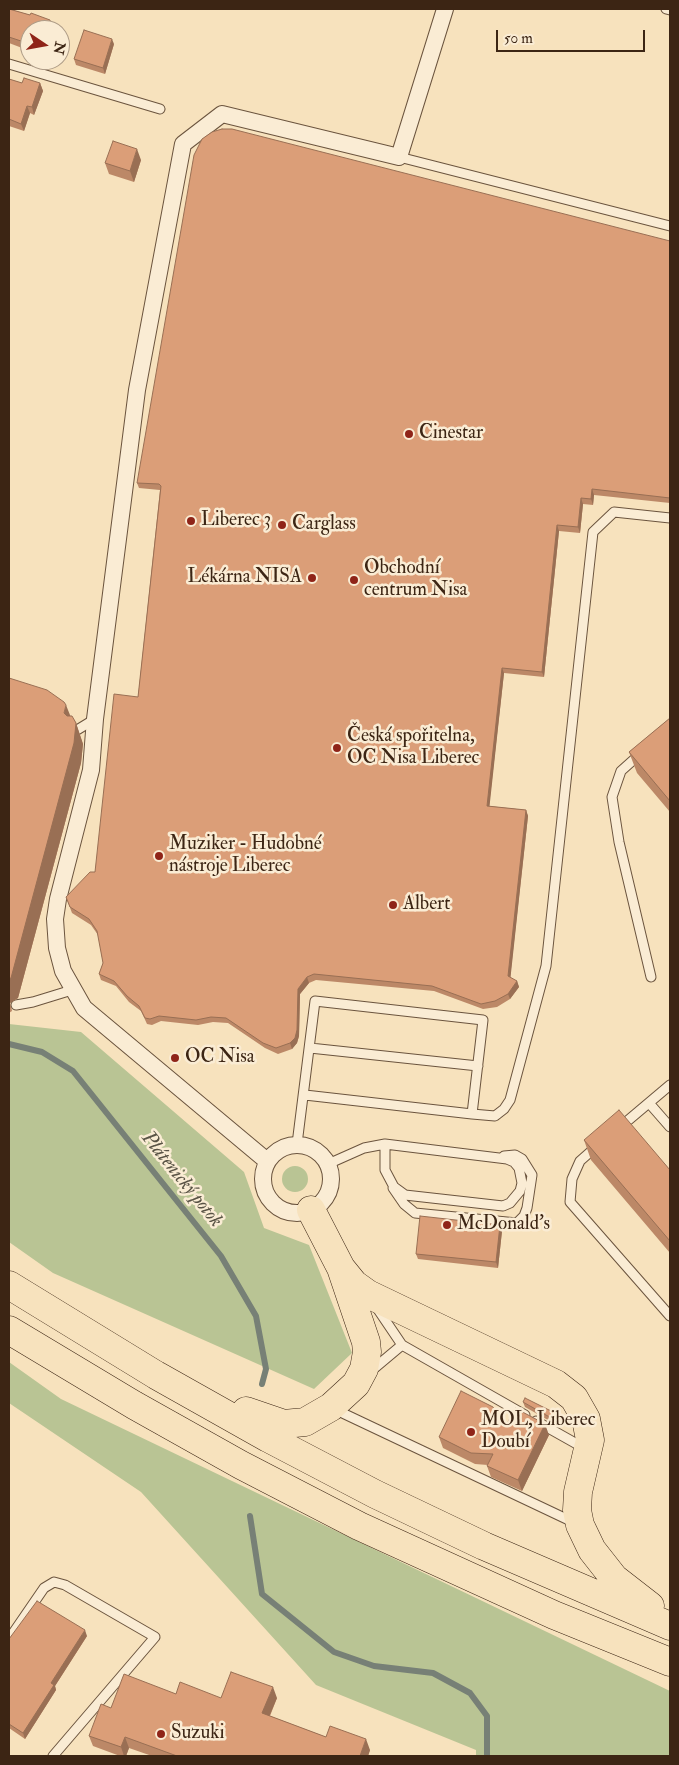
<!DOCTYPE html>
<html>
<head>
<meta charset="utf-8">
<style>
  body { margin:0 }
  #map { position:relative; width:679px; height:1765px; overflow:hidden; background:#f7e2bd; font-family:"IM FELL Double Pica",serif }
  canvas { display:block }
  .frame { position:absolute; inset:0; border:10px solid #3c2514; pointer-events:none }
  .north { position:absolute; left:20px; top:20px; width:50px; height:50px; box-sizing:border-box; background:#faecd4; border:1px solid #ae9c87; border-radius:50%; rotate:102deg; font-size:14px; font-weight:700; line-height:20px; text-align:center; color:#3c2514 }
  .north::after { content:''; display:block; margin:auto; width:18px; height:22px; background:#8f2418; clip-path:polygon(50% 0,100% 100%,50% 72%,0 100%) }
  .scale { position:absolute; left:496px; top:30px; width:149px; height:22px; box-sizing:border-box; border:2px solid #3c2514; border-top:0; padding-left:6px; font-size:15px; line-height:18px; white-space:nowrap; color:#3c2514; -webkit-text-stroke:4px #faecd4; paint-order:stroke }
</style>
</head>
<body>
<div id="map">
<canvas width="679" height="1765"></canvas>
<div class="frame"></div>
<div class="north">N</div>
<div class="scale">50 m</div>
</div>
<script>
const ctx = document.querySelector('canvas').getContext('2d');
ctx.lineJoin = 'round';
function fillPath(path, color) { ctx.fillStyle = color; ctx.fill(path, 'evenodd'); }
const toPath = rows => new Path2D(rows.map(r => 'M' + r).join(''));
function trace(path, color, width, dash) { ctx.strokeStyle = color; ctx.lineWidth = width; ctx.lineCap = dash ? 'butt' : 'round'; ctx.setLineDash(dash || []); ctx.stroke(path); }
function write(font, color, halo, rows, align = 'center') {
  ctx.font = font + ' "IM FELL Double Pica",serif'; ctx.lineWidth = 5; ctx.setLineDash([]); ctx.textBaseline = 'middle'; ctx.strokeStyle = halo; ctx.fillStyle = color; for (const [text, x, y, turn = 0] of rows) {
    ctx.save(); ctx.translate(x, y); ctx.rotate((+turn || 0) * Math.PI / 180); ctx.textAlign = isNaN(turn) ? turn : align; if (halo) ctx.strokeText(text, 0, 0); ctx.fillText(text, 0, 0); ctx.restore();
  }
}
fillPath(toPath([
  [9,1024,81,1032,244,1172,264,1228,309,1245,352,1353,314,1389,53,1273,9,1242],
  '282 1179a13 13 0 1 1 26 0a13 13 0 1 1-26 0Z',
  [9,1362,61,1399,670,1691,670,1756,476,1756,476,1750,316,1685,141,1492,9,1403]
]), '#b9c494');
trace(toPath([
  [9,1044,42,1052,73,1071,221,1256,256,1316,266,1369,262,1384],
  [250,1516,262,1594,334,1652,374,1666,433,1673,470,1693,487,1716,487,1756]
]), '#778076', 6);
const lane = toPath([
  [666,9,670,10],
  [9,64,160,109],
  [399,157,670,226],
  [77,730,95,719],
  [640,754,621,771,612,797,619,842,651,977],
  [16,1005,33,1002,72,990],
  [310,1048,478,1066],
  [649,1103,670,1127],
  [472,1114,495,1116,504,1109,510,1100,546,966,593,532,614,512,670,518],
  [619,1128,670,1085],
  [297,1144,315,1001,483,1020,472,1114,305,1095],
  [385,1144,507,1159,514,1162,519,1168,522,1183,520,1191,510,1203,503,1206,405,1195,394,1187,385,1170,385,1144],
  [597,1146,580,1161,572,1179,570,1202,670,1316],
  [328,1164,364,1148,385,1144],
  [393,1188,404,1204,415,1213,517,1223,524,1216,527,1208,532,1175,522,1159,515,1155,504,1156],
  [377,1308,402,1345],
  [371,1371,402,1345,525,1415],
  [334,1409,575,1523],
  [536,1421,584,1448],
  [9,1639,44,1588,54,1582,65,1585,155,1637,53,1756]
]);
const street = toPath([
  '263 1179a34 34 0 1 1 68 0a34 34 0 1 1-68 0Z',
  [267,1161,84,1008,63,971,57,948,55,919,58,899,91,770,95,719,137,390,183,144,222,114,399,157,445,9]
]);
const highway = toPath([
  [341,1268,354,1284,368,1294,556,1384,574,1398,586,1419,590,1440,578,1492,577,1510,580,1525,592,1550,614,1578,650,1606],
  [9,1285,156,1375,268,1438,375,1494,484,1546,670,1626],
  [9,1330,134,1405,241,1465,359,1526,554,1615,670,1662],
  [246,1411,284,1424,305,1422,331,1407,356,1384,364,1369,367,1352,366,1342,341,1268,311,1210]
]);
trace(lane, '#6b543e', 11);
trace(street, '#6b543e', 18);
trace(highway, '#3c2514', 29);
trace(lane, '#faecd4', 9);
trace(street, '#faecd4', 16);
trace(highway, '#f7e2bd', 28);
fillPath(toPath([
  [9,9,30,15,50,20,53,28,53,30,30,30,30,51,9,43],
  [114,44,105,74,76,65,74,59],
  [9,79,22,83,40,83,43,91,34,115,30,113,24,131,9,126],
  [141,160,134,182,109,174,105,163],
  [670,241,670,503,594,495,593,505,583,504,580,533,559,531,544,677,504,673,489,806,526,810,528,816,510,978,517,981,519,987,510,999,497,1007,483,1009,434,991,316,980,309,983,300,994,299,1036,297,1043,292,1049,278,1054,265,1048,228,1023,213,1022,198,1025,161,1021,152,1025,147,1024,141,1011,129,1002,116,986,101,980,99,974,103,963,98,935,91,925,72,913,66,897,95,872,138,697,160,490,139,488,137,483],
  [9,678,70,716,76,723,83,744,81,763,18,998,10,1003,12,1011,9,1013],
  [670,718,670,812,637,773,629,752],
  [584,1140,670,1170,670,1253,591,1160],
  [500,1225,502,1231,498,1268,418,1259,416,1254],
  [523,1402,557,1418,555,1424,525,1407],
  [507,1424,549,1435,522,1491,491,1477,487,1466,488,1465,475,1464,443,1448,439,1437],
  [87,1636,55,1686,56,1690,25,1739,9,1728,9,1639],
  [176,1694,221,1698,277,1698,270,1716,326,1737,370,1750,368,1756,152,1756,129,1748,126,1756,120,1756,93,1746,89,1736,111,1708]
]), '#bc8867');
fillPath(toPath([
  [50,20,53,28,53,30,47,30],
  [112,39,114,44,105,74,103,68],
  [40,83,43,91,34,115,32,107],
  [27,106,30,113,24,131,21,124],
  [137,149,141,160,134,182,130,171],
  [592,489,594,495,593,505,591,499],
  [581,498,583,504,580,533,578,527],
  [557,525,559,531,544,677,542,672],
  [502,668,504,673,489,811,487,806],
  [66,705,74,725,64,713],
  [76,723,83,744,81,763,18,998,10,1003,12,1011,9,1003,9,979],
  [526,810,528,816,510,982,508,976],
  [307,977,309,983,300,994,299,1036,297,1043,292,1049,290,1043,298,989],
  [517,981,519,987,510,999,508,994],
  [500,1225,502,1231,498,1268,496,1262],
  [555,1413,557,1418,555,1424,553,1419],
  [545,1424,549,1435,522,1491,518,1480],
  [85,1630,87,1636,55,1686,56,1690,25,1739,23,1733,51,1683],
  [273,1687,277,1698,266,1724,262,1713],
  [125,1737,129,1748,126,1756,124,1756,121,1747],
  [366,1739,370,1750,368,1756,360,1756]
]), '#996f54');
const building = toPath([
  [9,9,30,15,31,13,50,20,47,30,30,30,30,44,9,37,9,9],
  [84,30,112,39,103,68,74,59,84,30],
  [24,78,40,83,32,107,27,106,21,124,9,119,9,79,22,83,24,78],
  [222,129,232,129,670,241,670,498,592,489,591,499,581,498,578,527,557,525,542,672,502,668,487,806,526,810,508,976,517,981,508,994,495,1001,481,1004,432,986,314,974,307,977,298,989,297,1030,295,1038,290,1043,276,1048,263,1043,226,1018,211,1017,196,1020,159,1016,150,1019,145,1018,139,1006,127,996,114,981,99,974,103,963,97,931,89,919,70,907,66,897,90,872,95,872,114,694,138,697,161,486,159,484,137,483,194,155,202,139,212,132,222,129],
  [113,141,137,149,130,171,105,163,113,141],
  [9,678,47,690,64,702,66,705,64,713,67,716,72,716,76,723,74,743,11,978,9,979,9,678],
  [670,718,670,801,629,752,670,718],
  [619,1110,670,1170,670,1241,584,1140,619,1110],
  [420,1216,500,1225,496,1262,416,1254,420,1216],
  [461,1391,493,1407,507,1424,515,1408,545,1424,518,1480,487,1466,493,1454,471,1453,439,1437,461,1391],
  [525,1398,555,1413,553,1419,523,1402,525,1398],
  [37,1601,85,1630,51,1683,54,1685,23,1733,9,1724,9,1639,37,1601],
  [231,1672,273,1687,262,1713,326,1737,330,1726,366,1739,360,1756,177,1756,125,1737,121,1747,89,1736,101,1704,111,1708,124,1674,176,1694,180,1682,221,1698,231,1672]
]);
fillPath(building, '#db9e78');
trace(building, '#996f54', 1);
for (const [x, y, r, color] of [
  [409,434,5,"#8f2418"],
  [191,521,5,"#8f2418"],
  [282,525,5,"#8f2418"],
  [312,578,5,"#8f2418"],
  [354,580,5,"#8f2418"],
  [337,748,5,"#8f2418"],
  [159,856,5,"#8f2418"],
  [393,905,5,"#8f2418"],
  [175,1058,5,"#8f2418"],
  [447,1225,5,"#8f2418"],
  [471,1432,5,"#8f2418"],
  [161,1734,5,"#8f2418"]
]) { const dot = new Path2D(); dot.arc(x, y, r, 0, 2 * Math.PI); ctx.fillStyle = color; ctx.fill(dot); trace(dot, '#faecd4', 2); }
write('19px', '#3c2514', '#faecd4', [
  ["Cinestar",419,434],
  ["Liberec 3",201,521],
  ["Carglass",292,525],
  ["Obchodní",364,569],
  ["centrum Nisa",364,591],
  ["Lékárna NISA",302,578,"right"],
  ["Česká spořitelna,",347,737],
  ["OC Nisa Liberec",347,759],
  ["Muziker - Hudobné",169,845],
  ["nástroje Liberec",169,867],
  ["Albert",403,905],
  ["OC Nisa",185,1058],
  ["McDonald's",457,1225],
  ["MOL, Liberec",481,1421],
  ["Doubí",481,1443],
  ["Suzuki",171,1734]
], 'left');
write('italic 20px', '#595345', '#faecd4', [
  ["Plátenický potok",181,1180,51]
]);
</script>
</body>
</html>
